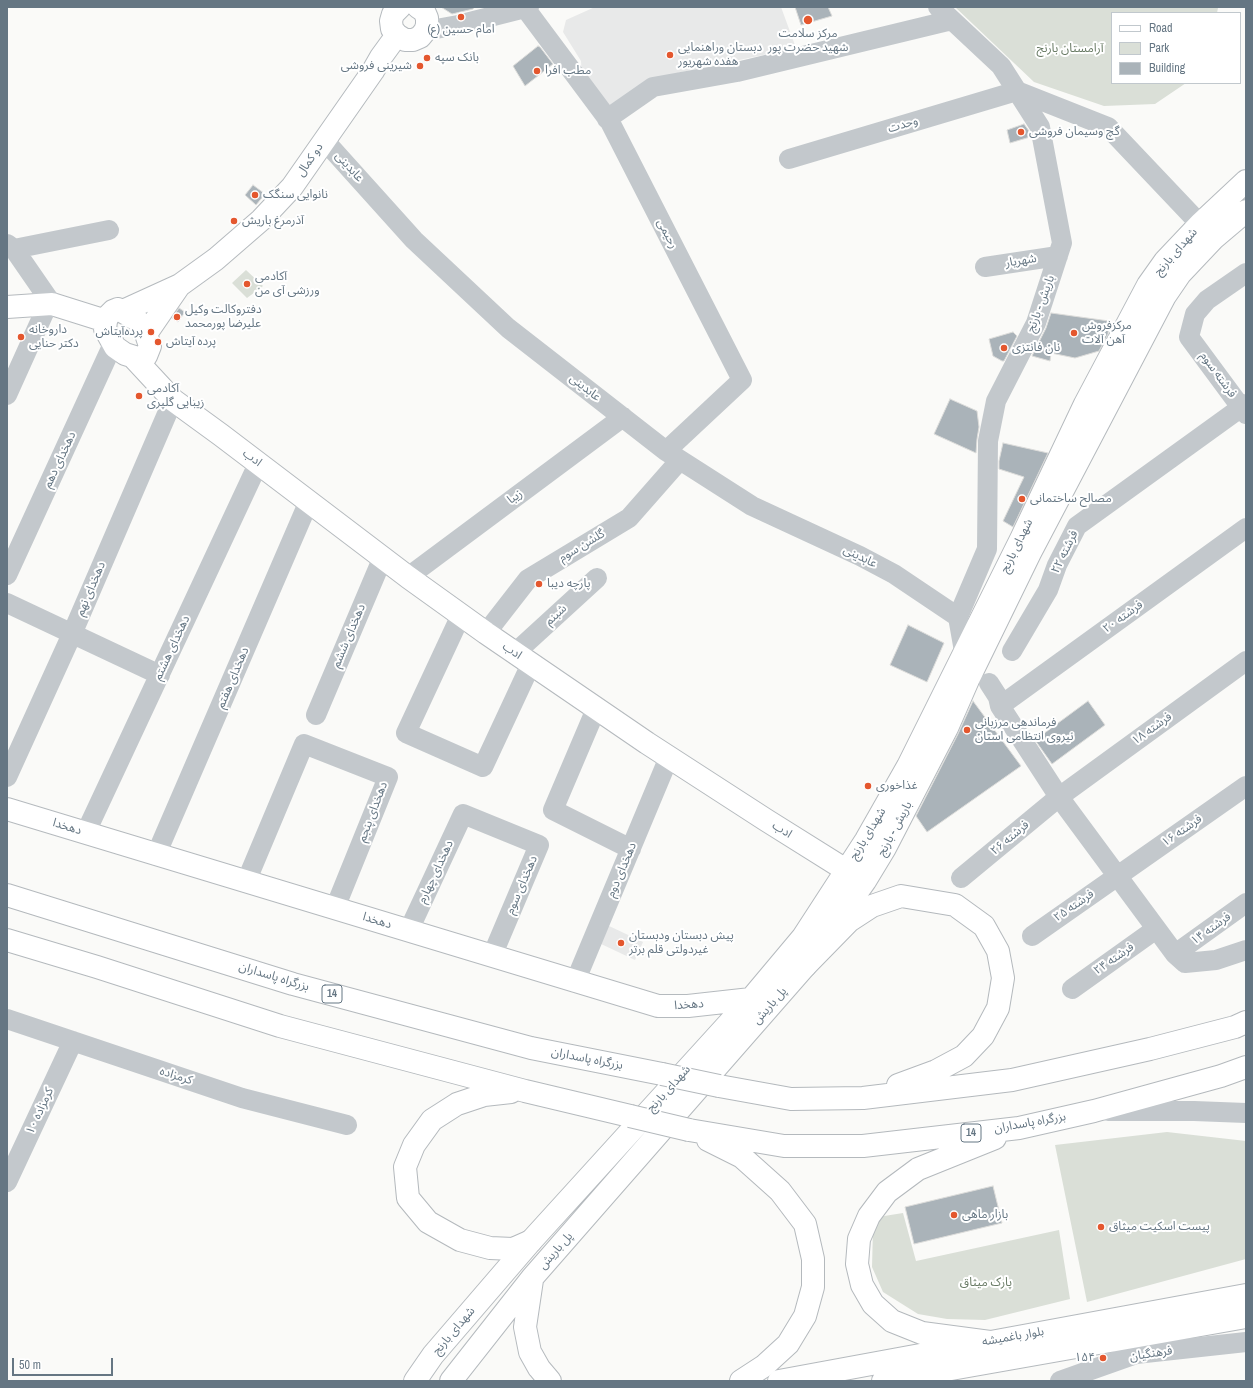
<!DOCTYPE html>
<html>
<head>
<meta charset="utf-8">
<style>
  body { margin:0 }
  #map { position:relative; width:1253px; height:1388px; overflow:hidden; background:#fafaf8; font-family:"Archivo Narrow",sans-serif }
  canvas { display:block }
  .frame { position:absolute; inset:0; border:8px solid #657683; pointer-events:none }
  .legend { position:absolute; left:1111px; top:12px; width:130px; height:72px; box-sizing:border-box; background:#fff; border:1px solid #c1c8cd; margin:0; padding:5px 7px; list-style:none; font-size:12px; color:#657683 }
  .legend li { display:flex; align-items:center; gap:8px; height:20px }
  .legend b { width:20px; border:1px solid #c1c8cd }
  .scale { position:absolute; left:12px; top:1358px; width:101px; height:18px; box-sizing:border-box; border:2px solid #657683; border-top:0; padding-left:5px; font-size:12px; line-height:14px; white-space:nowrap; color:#657683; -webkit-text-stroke:3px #fff; paint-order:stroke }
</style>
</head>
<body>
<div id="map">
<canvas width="1253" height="1388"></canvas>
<div class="frame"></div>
<ul class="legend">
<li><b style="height:5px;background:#fff"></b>Road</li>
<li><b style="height:11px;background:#dadfd7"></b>Park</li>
<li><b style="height:11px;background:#aab3b9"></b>Building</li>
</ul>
<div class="scale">50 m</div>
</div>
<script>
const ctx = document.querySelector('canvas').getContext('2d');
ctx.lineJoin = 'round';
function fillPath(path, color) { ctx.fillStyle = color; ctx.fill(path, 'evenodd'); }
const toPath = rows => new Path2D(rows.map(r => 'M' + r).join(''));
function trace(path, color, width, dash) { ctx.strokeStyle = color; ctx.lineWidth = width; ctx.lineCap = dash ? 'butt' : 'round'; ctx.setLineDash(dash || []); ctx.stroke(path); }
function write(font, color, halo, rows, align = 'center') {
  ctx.font = font + ' "Archivo Narrow","Noto Sans Arabic",sans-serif'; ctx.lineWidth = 4; ctx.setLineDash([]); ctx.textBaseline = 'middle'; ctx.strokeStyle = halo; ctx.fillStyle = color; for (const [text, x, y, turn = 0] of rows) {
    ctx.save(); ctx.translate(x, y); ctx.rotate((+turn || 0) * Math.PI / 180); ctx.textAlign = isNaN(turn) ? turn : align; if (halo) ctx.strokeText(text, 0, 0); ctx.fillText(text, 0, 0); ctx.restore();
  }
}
fillPath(toPath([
  [595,7,781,7,796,48,649,79,608,114,582,79,581,61,563,32,566,20],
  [607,925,643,942,635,960,599,943]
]), '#e8e9e9');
fillPath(toPath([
  [955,7,1220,7,1218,8,1217,13,1112,13,1112,83,1186,83,1155,104,1104,106,1034,82],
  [246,270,263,286,247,298,232,283],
  [1167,1132,1246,1141,1246,1259,1087,1302,1055,1145],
  [903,1213,916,1261,1059,1230,1070,1299,985,1320,947,1319,918,1314,883,1292,872,1267,873,1229,878,1217]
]), '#dadfd7');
const building = toPath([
  [441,7,475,7,473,9,452,14,441,7],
  [795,7,828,7,832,16,801,25,795,7],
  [538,46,540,47,553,64,525,86,513,66,538,46],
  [1024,124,1029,131,1030,137,1010,143,1007,130,1024,124],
  [253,185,265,194,256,205,245,195,253,185],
  [179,308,185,312,178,322,172,318,179,308],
  [1051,313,1109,321,1108,334,1099,351,1075,358,1051,353,1050,361,1032,356,1046,328,1051,313],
  [1013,332,1017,336,1004,361,1002,361,993,356,989,339,1013,332],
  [950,399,977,411,979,427,977,439,976,453,934,434,950,399],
  [1003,443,1048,453,1013,527,1003,521,1024,477,999,469,999,461,1003,443],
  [908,625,944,643,927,682,890,665,908,625],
  [973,701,1021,766,927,832,916,816,958,734,973,701],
  [1088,701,1105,725,1052,764,1035,740,1088,701],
  [993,1186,1002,1223,914,1244,905,1207,993,1186]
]);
fillPath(building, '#aab3b9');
trace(building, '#dcdcda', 1);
const major = toPath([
  [400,7,393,14,391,21,392,29,397,35,405,40,413,40,420,37,425,31,427,25,427,18,424,11,418,7],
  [7,307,52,304,106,321],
  [118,309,137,320,144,328,150,346,146,356,141,359,125,354,115,347,105,329,106,321,108,316,113,311,118,309],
  [123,311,180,285,216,259,261,220,292,187,373,71,381,57,397,35],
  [146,334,179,286],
  [134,358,173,400,221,435,408,577,486,633,647,743,766,820,857,877],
  [7,809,658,1006,688,1006,751,999],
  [532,1280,525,1327,530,1352,539,1368,550,1381],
  [415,1381,433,1355,531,1241,751,999,803,937,866,840,908,766,1021,539,1085,404,1148,285,1165,261,1200,224,1246,181],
  [451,1381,532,1278,805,966,865,881,885,848,947,728,968,680,1030,553,1165,296,1180,274,1214,238,1246,211],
  [779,1381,1246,1295],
  [883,1381,1246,1317]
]);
const highway = toPath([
  [7,895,293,984,531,1048,662,1074],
  [7,940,97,967,280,1026,525,1091,630,1116],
  [805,966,849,921,872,906,901,896,955,905,984,926,998,951,1003,978,998,1008,983,1036,964,1056,936,1071,898,1085],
  [719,1086,791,1099,863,1098,1012,1080,1150,1049,1235,1027,1246,1022],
  [511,1092,484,1095,457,1104,432,1120,414,1145,405,1167,408,1198,428,1222,460,1240,490,1248,513,1249,531,1241],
  [689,1130,784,1146,863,1146,1019,1128,1094,1111,1221,1076,1246,1067],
  [708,1140,742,1157,780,1191,805,1224,813,1259,813,1287,805,1316,788,1344,764,1366,741,1381],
  [990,1342,922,1333,892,1321,873,1304,862,1285,857,1264,859,1239,869,1216,887,1192,918,1169,995,1138]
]);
trace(major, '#b5babe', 24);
trace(highway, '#b4b9bd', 24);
trace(toPath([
  [938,7,1001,66,1040,127,1062,243,1036,323,996,401,988,441,987,549,958,617,964,651],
  [525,8,610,122,742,380,666,451],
  [425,31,458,25,529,7],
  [607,119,653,87,737,72,952,20],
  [324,140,414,240,508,328,666,451,752,506,860,556,894,574,958,617],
  [789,159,1017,91,1108,127,1200,224],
  [7,244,14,249,52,304],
  [14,249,109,230],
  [985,267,1058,256],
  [1246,273,1207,300,1195,314,1189,337,1246,414],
  [7,395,48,304],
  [7,575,113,344],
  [408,577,623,417],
  [7,603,160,675],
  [461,615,406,733,483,767,531,664],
  [486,633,528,579,629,518,680,460],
  [1012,651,1048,590,1057,565,1077,526,1246,404],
  [515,653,597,578],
  [989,683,998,697,1000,706,1059,797,1175,954,1185,963,1216,960,1246,950],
  [1000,706,1246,528],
  [596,709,553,810,631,849],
  [316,715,383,557],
  [7,777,72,634,173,400],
  [86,832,258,464],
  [156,855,309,501],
  [961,878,1059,797,1246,661],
  [246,882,304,744,388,777,335,908],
  [409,930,463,814,539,845,492,956],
  [1032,936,1246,786],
  [1175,954,1246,903],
  [575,982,669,757],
  [1072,989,1156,929],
  [7,1019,242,1098,347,1125],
  [1108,1111,1194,1111,1246,1113],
  [7,1182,73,1041],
  [1060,1381,1136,1354,1246,1342]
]), '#c3c8cc', 20);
trace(major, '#fff', 22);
trace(highway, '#fff', 22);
const highwayBridge = toPath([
  [662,1074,719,1086],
  [630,1116,689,1130]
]);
trace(highwayBridge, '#b4b9bd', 24, []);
trace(highwayBridge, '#fff', 22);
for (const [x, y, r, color] of [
  [461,17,4,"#e4572e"],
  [808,20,5,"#e4572e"],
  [670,55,4,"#e4572e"],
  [427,58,4,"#e4572e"],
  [420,66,4,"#e4572e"],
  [537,71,4,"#e4572e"],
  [1021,132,4,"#e4572e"],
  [255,195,4,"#e4572e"],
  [234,221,4,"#e4572e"],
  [247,284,4,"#e4572e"],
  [177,317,4,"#e4572e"],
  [151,332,4,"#e4572e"],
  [1074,333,4,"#e4572e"],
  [21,337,4,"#e4572e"],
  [158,342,4,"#e4572e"],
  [1004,348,4,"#e4572e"],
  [139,396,4,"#e4572e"],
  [1022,499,4,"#e4572e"],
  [539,584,4,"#e4572e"],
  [967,730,4,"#e4572e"],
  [868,786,4,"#e4572e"],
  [621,943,4,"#e4572e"],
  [954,1215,4,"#e4572e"],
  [1101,1227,4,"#e4572e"],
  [1103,1358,4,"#e4572e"]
]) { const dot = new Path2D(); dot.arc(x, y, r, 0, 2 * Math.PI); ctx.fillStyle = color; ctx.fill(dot); trace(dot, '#fff', 1.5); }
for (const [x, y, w] of [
  [332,994,20],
  [971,1133,20]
]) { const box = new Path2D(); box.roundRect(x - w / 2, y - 9, w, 18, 3); ctx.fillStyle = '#fff'; ctx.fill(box); trace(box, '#657683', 1); }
write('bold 11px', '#657683', null, [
  ["14",332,994],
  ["14",971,1133]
]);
write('12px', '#657683', '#fff', [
  ["امام حسین (ع)",461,30,"center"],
  ["مرکز سلامت",808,34,"center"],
  ["شهید حضرت پور",808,48,"center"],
  ["دبستان وراهنمایی",678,48],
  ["هفده شهریور",678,62],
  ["بانک سپه",435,58],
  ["شیرینی فروشی",412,66,"right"],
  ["مطب افرا",545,71],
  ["گچ وسیمان فروشی",1029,132],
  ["نانوایی سنگک",263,195],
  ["آذرمرغ باریش",242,221],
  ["آکادمی",255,277],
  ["ورزشی آی من",255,291],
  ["دفتروکالت وکیل",185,310],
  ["علیرضا پورمحمد",185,324],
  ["مرکزفروش",1082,326],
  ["آهن آلات",1082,340],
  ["داروخانه",29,330],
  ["دکتر حنایی",29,344],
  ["پرده‌آیتاش",143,332,"right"],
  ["پرده‌ آیتاش",166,342],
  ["نان فانتزی",1012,348],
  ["آکادمی",147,389],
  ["زیبایی گلپری",147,403],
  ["مصالح ساختمانی",1030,499],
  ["پارچه دیبا",547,584],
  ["فرماندهی مرزبانی",975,723],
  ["نیروی انتظامی استان",975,737],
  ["غذاخوری",876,786],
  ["پیش دبستان ودبستان",629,936],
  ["غیردولتی قلم برتر",629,950],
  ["بازار ماهی",962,1215],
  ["پیست اسکیت میثاق",1109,1227],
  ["۱۵۴",1095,1358,"right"]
], 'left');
write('12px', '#687a64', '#fff', [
  ["آرامستان بارنج",1070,49],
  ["پارک میثاق",986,1283]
]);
write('12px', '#657683', '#fff', [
  ["وحدت",903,125,-17],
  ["دو کمال",310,160,-56],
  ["عابدینی",349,167,48],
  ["رحیمی",667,234,63],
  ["شهدای بارنج",1176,252,-49],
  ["شهریار",1021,261,-9],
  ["باریش - بارنج",1041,304,-70],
  ["فرشته سوم",1218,375,54],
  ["عابدینی",585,388,38],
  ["ادب",252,458,37],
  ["دهخدای دهم",60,460,-65],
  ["زیبا",515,497,-36],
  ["گلشن سوم",582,546,-31],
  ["شهدای بارنج",1017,546,-64],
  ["۲۲ فرشته",1065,552,-64],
  ["عابدینی",860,557,26],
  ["دهخدای نهم",91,589,-67],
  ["شبنم",556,615,-43],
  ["۲۰ فرشته",1123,617,-36],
  ["دهخدای ششم",349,636,-67],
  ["دهخدای هشتم",172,648,-65],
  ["ادب",512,651,34],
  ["دهخدای هفتم",233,678,-67],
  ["۱۸ فرشته",1152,729,-36],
  ["دهخدای پنجم",373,812,-69],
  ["دهخدا",67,827,17],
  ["باریش - بارنج",895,829,-62],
  ["ادب",782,830,32],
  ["۱۶ فرشته",1182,831,-35],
  ["شهدای بارنج",868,834,-59],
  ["۲۶ فرشته",1010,838,-40],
  ["دهخدای دوم",622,870,-67],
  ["دهخدای چهارم",436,872,-65],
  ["دهخدای سوم",522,885,-67],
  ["۲۵ فرشته",1074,906,-35],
  ["دهخدا",377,921,17],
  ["۱۴ فرشته",1211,929,-36],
  ["فرشته ۲۴",1114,959,-35],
  ["بزرگراه پاسداران",274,977,17],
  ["دهخدا",689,1005,-4],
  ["پل باریش",770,1006,-49],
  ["بزرگراه پاسداران",587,1059,11],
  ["کرمزاده",176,1076,18],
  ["شهدای بارنج",669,1089,-48],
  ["کرمزاده ١٠",40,1111,-65],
  ["بزرگراه پاسداران",1030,1123,-10],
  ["پل باریش",556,1251,-49],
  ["شهدای بارنج",454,1331,-50],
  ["بلوار باغمیشه",1013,1337,-10],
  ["فرهنگیان",1151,1354,-9]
]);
</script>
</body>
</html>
